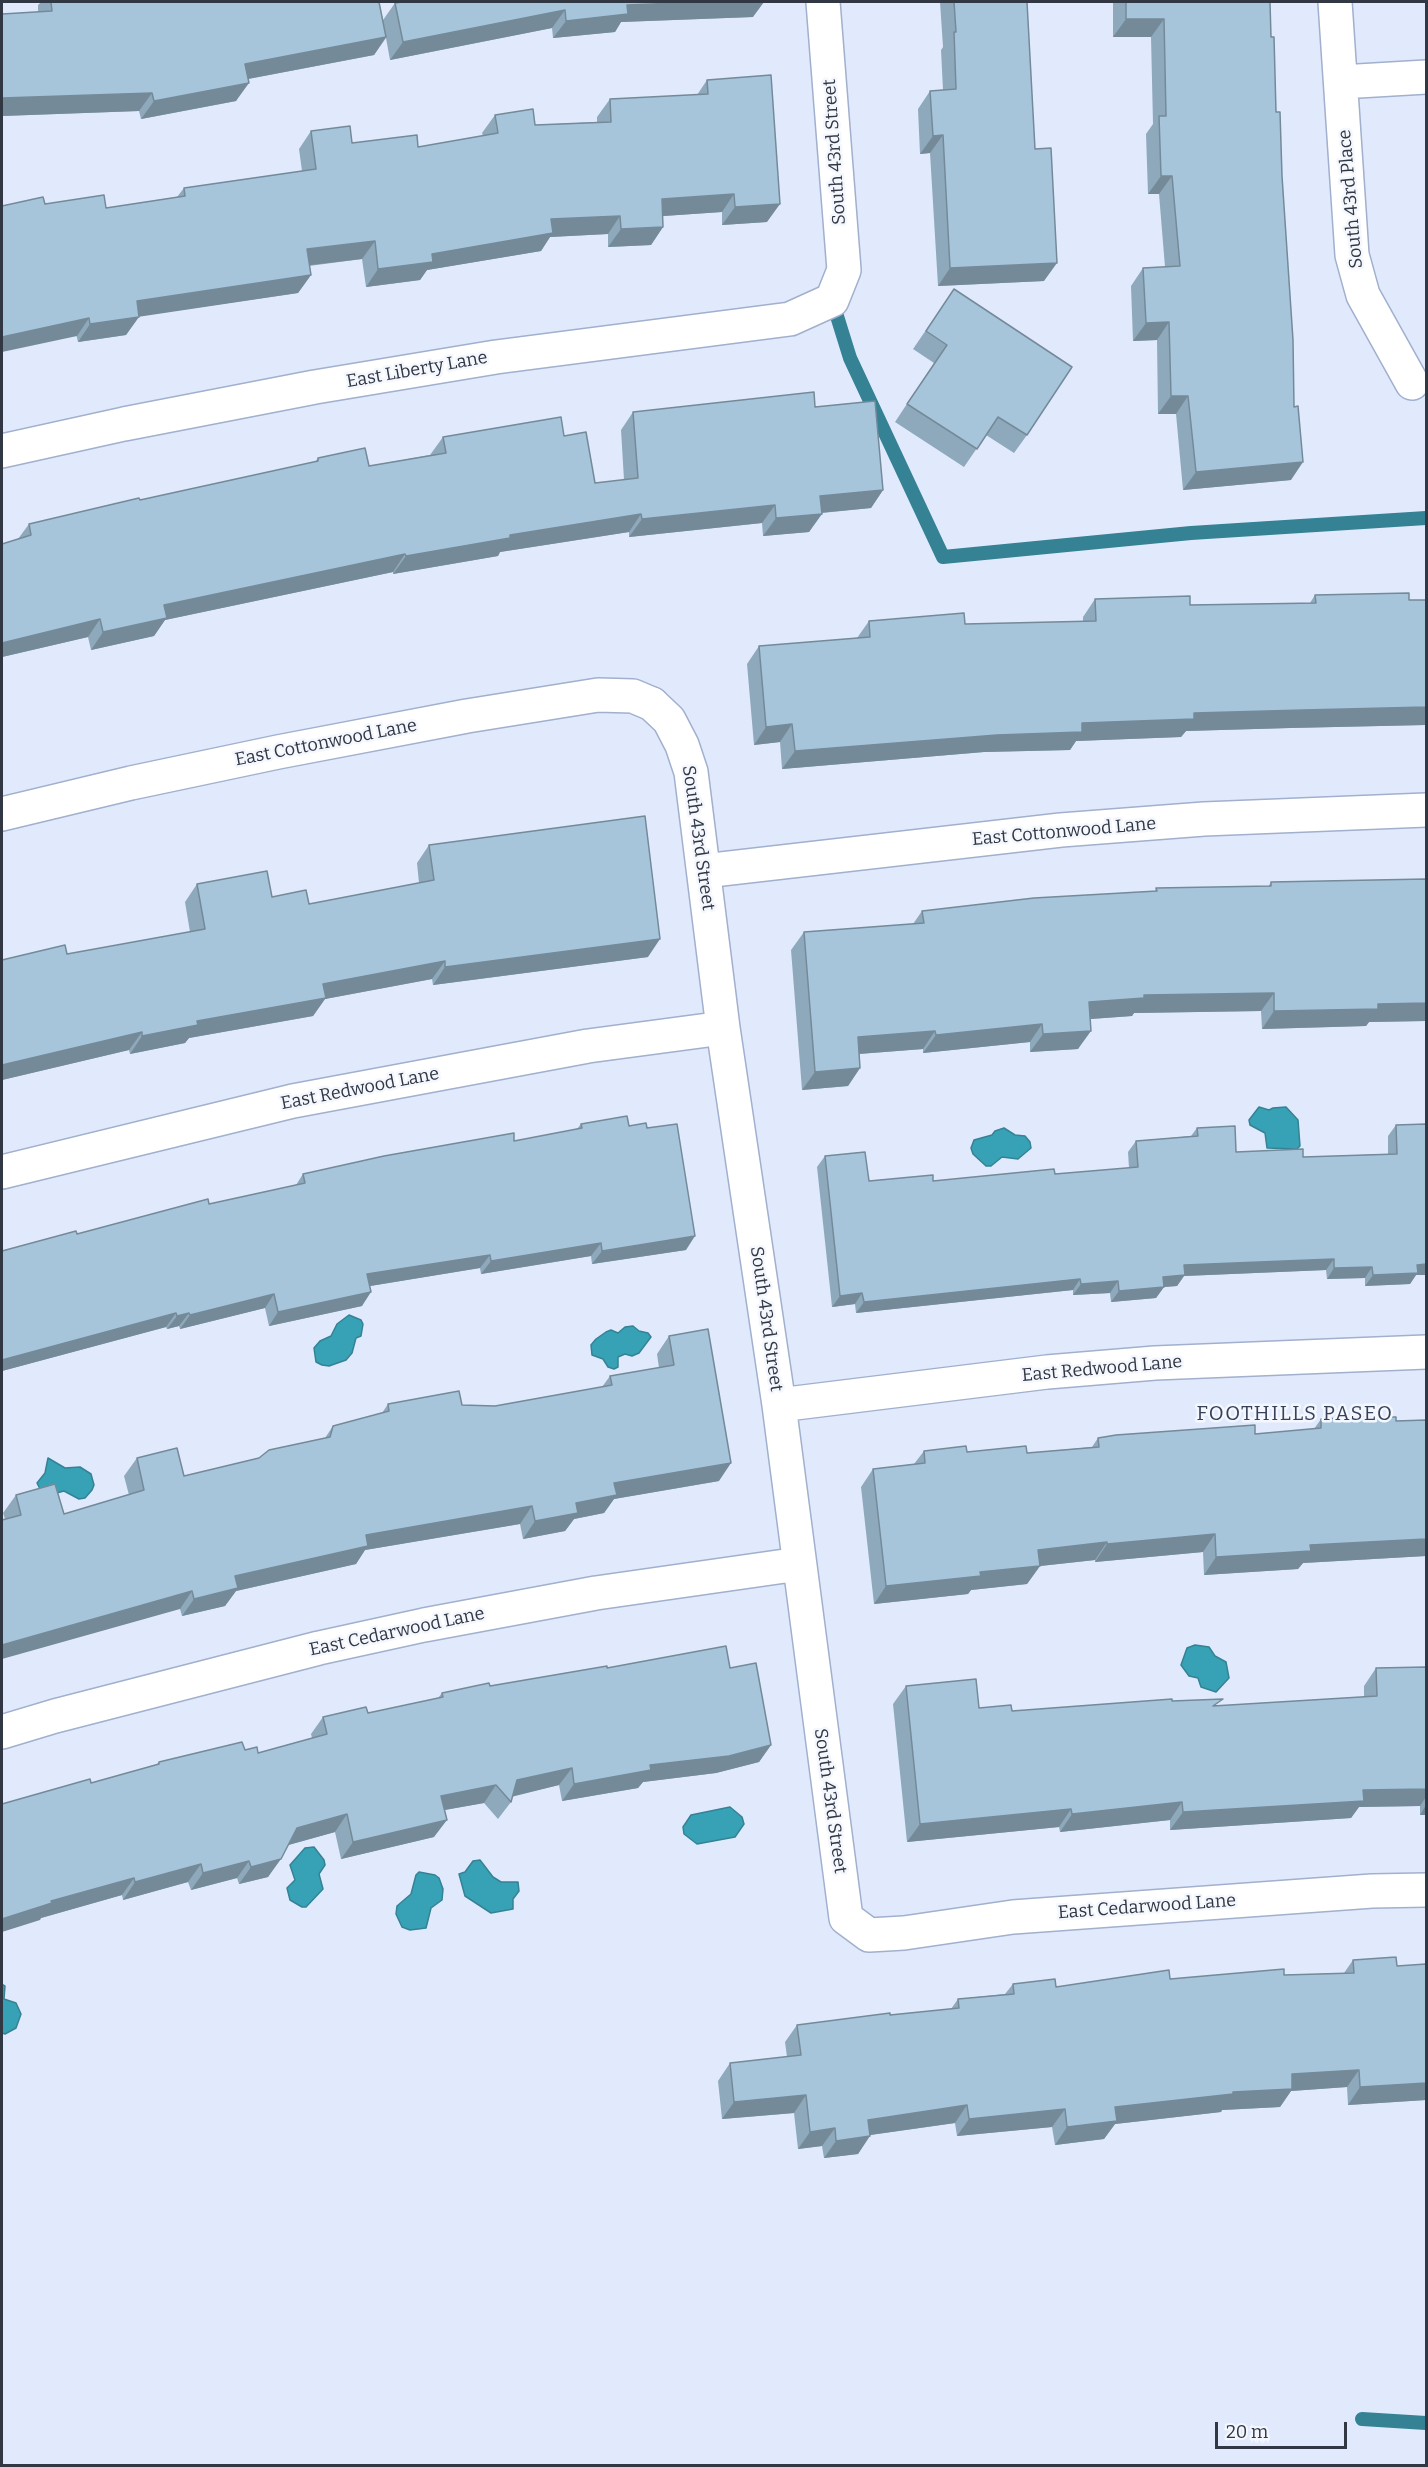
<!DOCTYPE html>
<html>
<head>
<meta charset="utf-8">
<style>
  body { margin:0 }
  #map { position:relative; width:1428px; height:2467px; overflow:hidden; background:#e1eafd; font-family:Bitter,serif }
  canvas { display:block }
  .frame { position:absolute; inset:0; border:3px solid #313743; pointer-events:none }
  .scale { position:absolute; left:1215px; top:2422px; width:132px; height:27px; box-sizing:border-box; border:3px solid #313743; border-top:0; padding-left:8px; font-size:18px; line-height:21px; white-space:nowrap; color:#313743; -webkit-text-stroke:4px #f4f7fd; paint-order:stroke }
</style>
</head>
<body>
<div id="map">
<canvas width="1428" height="2467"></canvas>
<div class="frame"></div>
<div class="scale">20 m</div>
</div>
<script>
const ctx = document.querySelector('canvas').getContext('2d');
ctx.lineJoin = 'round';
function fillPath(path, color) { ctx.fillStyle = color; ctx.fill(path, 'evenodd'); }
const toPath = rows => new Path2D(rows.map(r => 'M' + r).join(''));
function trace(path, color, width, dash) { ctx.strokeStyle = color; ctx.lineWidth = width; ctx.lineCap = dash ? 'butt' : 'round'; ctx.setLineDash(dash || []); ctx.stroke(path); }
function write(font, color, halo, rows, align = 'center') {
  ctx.font = font + ' Bitter,serif'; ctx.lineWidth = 5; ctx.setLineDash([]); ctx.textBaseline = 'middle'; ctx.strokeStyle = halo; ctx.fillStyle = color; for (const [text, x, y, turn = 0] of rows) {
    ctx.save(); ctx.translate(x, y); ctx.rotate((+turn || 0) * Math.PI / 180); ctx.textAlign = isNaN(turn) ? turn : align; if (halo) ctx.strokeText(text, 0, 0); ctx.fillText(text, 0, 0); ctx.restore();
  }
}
const water = toPath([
  [1259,1107,1269,1110,1273,1108,1286,1107,1298,1120,1300,1146,1297,1149,1267,1148,1265,1133,1250,1125,1249,1120,1259,1107],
  [1004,1128,1015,1135,1025,1136,1030,1142,1031,1148,1018,1159,1002,1157,991,1166,986,1166,973,1154,971,1148,974,1140,992,1135,995,1131,1004,1128],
  [349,1315,361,1320,363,1324,361,1336,356,1338,352,1353,346,1360,329,1366,322,1365,316,1362,314,1348,320,1341,331,1336,337,1324,349,1315],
  [633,1326,639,1331,648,1333,651,1337,639,1353,632,1356,625,1354,618,1357,618,1367,614,1369,608,1367,603,1359,592,1355,591,1345,596,1339,606,1332,611,1330,618,1333,625,1327,633,1326],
  [48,1458,65,1468,80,1467,91,1474,94,1485,92,1490,85,1498,79,1499,64,1491,53,1494,41,1491,37,1483,45,1473,48,1458],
  [1195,1645,1209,1647,1215,1656,1226,1662,1229,1678,1216,1692,1201,1687,1198,1678,1189,1676,1181,1665,1187,1648,1195,1645],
  [730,1807,742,1817,744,1824,735,1837,697,1844,684,1834,683,1827,691,1815,730,1807],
  [314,1847,324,1860,325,1865,319,1874,323,1889,306,1907,302,1907,290,1900,287,1888,295,1880,290,1865,305,1848,314,1847],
  [480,1860,493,1877,501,1882,518,1882,519,1891,513,1899,513,1909,491,1913,465,1896,459,1874,465,1872,473,1861,480,1860],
  [419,1872,435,1875,439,1878,443,1889,442,1900,431,1908,426,1928,410,1930,402,1927,396,1914,397,1906,411,1894,416,1875,419,1872],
  [2,1984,5,1986,4,1999,16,2003,21,2014,16,2028,5,2034,2,2033,2,1984]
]);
fillPath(water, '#37a2b6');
trace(water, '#358294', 1.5);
trace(toPath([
  [832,300,850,358,943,557,1191,533,1426,518],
  [1362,2419,1426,2423]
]), '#358294', 14);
const minor = toPath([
  [1335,2,1352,255,1363,295,1412,383],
  [1341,82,1426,77],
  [2,451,124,424,315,387,496,357,790,319,832,300,844,270,823,2],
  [652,704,669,720,682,745,691,772,723,1028,779,1405,846,1918,869,1935,904,1933,1013,1917,1372,1891,1426,1890],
  [704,871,1061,830,1204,819,1426,810],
  [2,1172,293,1101,588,1046,723,1028],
  [779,1405,1047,1372,1155,1363,1426,1352],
  [2,1732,55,1716,319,1648,424,1625,596,1593,799,1564]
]);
const tertiary = toPath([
  [2,814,131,783,278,752,467,716,598,695,633,696,652,704]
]);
trace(minor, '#a1b0cd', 36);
trace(tertiary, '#a1b0cd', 36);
trace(minor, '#fff', 33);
trace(tertiary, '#fff', 33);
fillPath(toPath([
  [41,2,379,2,383,20,395,3,753,17,621,22,615,32,553,38,552,28,390,60,386,38,374,55,248,79,236,101,141,119,139,111,2,116,2,14,38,12,38,5],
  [940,2,1027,2,1035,149,1044,281,938,286,930,153,920,154,918,109,930,91,943,90,941,50,943,47],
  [1113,2,1270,2,1271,37,1276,112,1291,480,1183,490,1176,414,1158,414,1157,340,1133,341,1131,286,1143,268,1165,267,1159,194,1148,194,1146,134,1153,124,1151,37,1113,37],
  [707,80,767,222,722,225,722,212,663,216,663,227,651,245,608,247,608,234,550,237,541,251,427,270,420,280,366,287,362,259,309,266,311,275,298,293,139,316,126,335,78,342,45,204,106,208,177,197,184,188,302,171,299,149,311,131,352,143,418,147,483,136,482,133,495,115,535,125,597,122,597,117,610,99,697,95],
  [954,289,1027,435,1014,453,986,435,964,467,895,422,934,363,913,349],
  [815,407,883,490,871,508,822,513,809,532,763,536,762,523,629,537,629,532,500,552,498,556,393,574,393,572,165,620,154,636,91,650,88,637,2,657,18,539,29,524,315,462,318,458,369,466,430,455,443,437,564,436,595,483,624,480,621,430,633,412],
  [1315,595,1409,600,1426,600,1426,728,1425,728,1425,725,1290,728,1186,731,1181,737,1076,741,1070,750,984,752,782,769,780,742,754,745,747,664,759,646,857,638,869,621,965,624,1083,622,1083,617,1095,599,1190,605,1310,603],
  [429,845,648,957,433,985,432,979,325,999,313,1016,189,1038,185,1043,130,1054,129,1050,2,1080,2,960,67,954,190,932,185,902,197,884,309,904,419,883,417,863],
  [1426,879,1426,1021,1369,1022,1366,1026,1262,1029,1261,1011,1134,1013,1132,1016,1090,1019,1078,1049,1030,1052,1030,1042,923,1053,923,1049,859,1054,860,1068,848,1086,802,1090,791,950,804,932,913,924,922,911,1155,891,1156,888,1268,887,1271,882],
  [581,1124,629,1126,647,1128,686,1250,592,1264,591,1256,481,1274,480,1268,370,1286,362,1306,269,1326,265,1308,180,1329,179,1326,167,1329,166,1327,2,1371,2,1251,209,1204,296,1185,303,1174,514,1141,577,1129],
  [1396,1125,1416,1275,1410,1284,1365,1286,1365,1278,1327,1279,1326,1270,1184,1276,1177,1286,1164,1287,1156,1298,1111,1302,1110,1293,1073,1295,1073,1290,856,1313,855,1304,832,1307,817,1167,825,1156,869,1181,933,1181,1055,1174,1129,1168,1128,1152,1136,1141,1191,1136,1197,1128,1236,1152,1303,1157,1388,1154,1388,1136],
  [669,1336,719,1481,614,1499,604,1513,574,1519,565,1531,523,1539,520,1524,365,1550,356,1564,236,1591,225,1606,182,1616,180,1609,5,1519,3,1513,16,1495,64,1514,129,1495,124,1476,137,1458,184,1476,259,1458,325,1438,333,1426,382,1413,388,1404,495,1406,602,1387,610,1376,659,1368,657,1354],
  [1321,1419,1396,1421,1426,1420,1426,1556,1303,1563,1298,1569,1204,1575,1203,1552,1095,1562,1095,1560,1040,1566,1027,1584,971,1590,968,1594,874,1604,861,1487,873,1469,914,1464,924,1451,1027,1453,1092,1447,1098,1438,1255,1434,1314,1429],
  [1426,1667,1426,1815,1420,1815,1420,1806,1359,1807,1351,1818,1170,1830,1170,1820,1060,1832,1059,1827,907,1842,893,1704,906,1686,979,1708,1012,1711,1172,1701,1218,1706,1364,1697,1364,1686,1376,1668],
  [607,1668,730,1668,771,1745,759,1762,716,1773,643,1782,638,1788,562,1801,559,1785,512,1796,511,1802,498,1819,484,1803,444,1810,434,1837,341,1859,335,1832,288,1845,268,1877,239,1884,237,1878,191,1890,188,1882,123,1900,122,1895,41,1918,40,1920,91,1783,156,1765,159,1762,245,1750,258,1753,312,1738,311,1734,323,1717,368,1713,438,1698,442,1693],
  [1353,1960,1397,1966,1426,1964,1426,2100,1348,2105,1347,2087,1291,2091,1280,2107,1222,2110,1221,2112,1115,2124,1104,2139,1055,2145,1052,2127,957,2136,955,2123,870,2135,858,2154,824,2158,822,2146,798,2149,794,2113,722,2119,718,2081,730,2063,787,2057,785,2042,797,2025,951,2009,958,1999,1005,1994,1013,1984,1056,1987,1170,1979,1344,1973]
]), '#8fa9bc');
fillPath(toPath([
  [703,2,764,2,753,17,621,22,615,32,553,38,566,21,627,5],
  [565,10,552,28,390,60,403,42],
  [1126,19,1164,19,1151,37,1113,37],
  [386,37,374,55,232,82,245,64],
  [249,83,236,101,141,119,154,101],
  [152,93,139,111,2,116,2,98],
  [943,135,930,153,920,154,933,136],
  [1161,176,1172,176,1159,194,1148,194],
  [734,194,722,212,649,217,662,199],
  [780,204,767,222,722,225,735,207],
  [620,216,608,234,550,237,541,251,427,270,420,280,366,287,378,269,551,219],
  [663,227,651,245,608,247,621,229],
  [375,241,362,259,294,267,307,249],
  [1057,263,1044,281,938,286,950,268],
  [311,275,298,293,124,319,137,301],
  [139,317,126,335,78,342,90,324],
  [89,318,77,336,2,352,2,337],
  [1169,322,1157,340,1133,341,1146,323],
  [1171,396,1188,396,1176,414,1158,414],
  [1303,462,1291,480,1183,490,1196,472],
  [883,490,871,508,808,514,820,496],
  [775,505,762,523,629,537,642,519],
  [641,514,629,532,500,552,498,556,393,574,406,556,510,535],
  [822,514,809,532,763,536,776,518],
  [405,554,393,572,165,620,154,636,91,650,103,632,164,605],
  [100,619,88,637,2,657,2,643],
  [1426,707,1426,723,1425,725,1290,728,1186,731,1181,737,1076,741,1070,750,984,752,782,769,795,751,1082,723,1194,713,1303,710],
  [792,724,780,742,754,745,766,727],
  [660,939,648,957,433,985,445,967],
  [445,961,432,979,325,999,313,1016,189,1038,185,1043,130,1054,142,1036,323,984],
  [1274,993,1261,1011,1134,1013,1132,1016,1077,1020,1089,1002,1144,995],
  [1426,1003,1426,1021,1369,1022,1366,1026,1262,1029,1274,1011,1378,1004],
  [1042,1024,1030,1042,923,1053,936,1035],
  [935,1031,923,1049,845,1055,858,1037],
  [1091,1031,1078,1049,1030,1052,1043,1034],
  [142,1032,129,1050,2,1080,2,1065],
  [860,1068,848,1086,802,1090,815,1072],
  [695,1236,686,1250,592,1264,602,1251],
  [601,1243,591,1256,481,1274,491,1261],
  [490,1255,480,1268,358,1288,367,1274],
  [1334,1259,1326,1270,1184,1276,1177,1286,1164,1287,1156,1298,1111,1302,1119,1291,1163,1277,1184,1265],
  [1426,1264,1426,1275,1416,1275,1410,1284,1365,1286,1373,1275,1417,1265],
  [1372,1267,1365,1278,1327,1279,1334,1268],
  [1080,1279,1073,1290,856,1313,864,1302],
  [1118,1281,1110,1293,1073,1295,1081,1284],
  [371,1292,362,1306,269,1326,278,1312],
  [862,1293,855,1304,832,1307,840,1296],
  [274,1294,265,1308,180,1329,190,1315],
  [176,1313,166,1327,2,1371,2,1360],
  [189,1313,179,1326,167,1329,177,1316],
  [731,1463,719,1481,614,1499,604,1513,574,1519,565,1531,523,1539,535,1521,576,1503,614,1483],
  [532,1506,520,1524,365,1550,356,1564,236,1591,225,1606,182,1616,194,1599,235,1576,366,1535],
  [1215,1534,1203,1552,1095,1562,1107,1544],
  [1426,1539,1426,1556,1303,1563,1298,1569,1204,1575,1216,1557,1310,1545],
  [1107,1542,1095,1560,1040,1566,1027,1584,971,1590,968,1594,874,1604,886,1586,980,1572,1038,1550],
  [192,1591,180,1609,2,1659,2,1645],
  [771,1745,759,1762,716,1773,643,1782,638,1788,562,1801,574,1784,650,1765],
  [572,1768,559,1785,507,1798,517,1780],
  [496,1785,484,1803,428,1813,441,1796],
  [1426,1789,1426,1797,1420,1806,1359,1807,1351,1818,1170,1830,1183,1812,1363,1790],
  [1182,1802,1170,1820,1060,1832,1072,1814],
  [1426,1805,1426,1815,1420,1815],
  [1071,1809,1059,1827,907,1842,920,1824],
  [347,1814,335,1832,285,1846,297,1828],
  [447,1820,434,1837,341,1859,353,1842],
  [281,1859,268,1877,239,1884,251,1867],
  [249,1861,237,1878,191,1890,203,1873],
  [201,1864,188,1882,123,1900,135,1882],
  [134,1878,122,1895,41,1918,40,1920,2,1932,2,1919,51,1901],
  [1359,2070,1347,2087,1291,2091,1280,2107,1222,2110,1221,2112,1115,2124,1104,2139,1055,2145,1067,2127,1115,2107,1233,2092,1292,2074],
  [1426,2083,1426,2100,1348,2105,1360,2087],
  [806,2095,794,2113,722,2119,734,2102],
  [967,2105,955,2123,856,2137,868,2120],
  [1065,2109,1052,2127,957,2136,969,2119],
  [835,2128,822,2146,798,2149,810,2132],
  [870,2136,858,2154,824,2158,836,2141]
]), '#748a99');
const building = toPath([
  [51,2,379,2,386,37,245,64,249,83,154,101,152,93,2,98,2,14,52,11,51,2],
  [402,2,703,2,627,5,628,14,566,21,565,10,403,42,395,3,402,2],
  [954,2,1027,2,1035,149,1051,148,1057,263,950,268,943,135,933,136,930,91,956,89,954,32,956,32,954,2],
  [1126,2,1270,2,1271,37,1274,37,1276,112,1280,112,1282,176,1293,340,1294,407,1298,406,1303,462,1196,472,1188,396,1171,396,1169,322,1146,323,1143,268,1180,266,1172,176,1161,176,1159,116,1166,116,1164,19,1126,19,1126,2],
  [771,75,780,204,735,207,734,194,662,199,663,227,621,229,620,216,551,219,553,233,432,254,433,262,378,269,375,241,307,249,311,275,137,301,139,317,90,324,89,318,2,337,2,206,43,197,45,204,104,195,106,208,185,196,184,188,316,169,311,131,350,126,352,143,417,135,418,147,498,133,495,115,533,109,535,125,611,122,610,99,708,94,707,80,771,75],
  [954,289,1072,367,1027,435,998,417,977,449,907,404,947,345,926,331,954,289],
  [814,392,815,407,875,401,883,490,820,496,822,514,776,518,775,505,642,519,641,514,510,535,510,538,406,556,405,554,164,605,167,618,103,632,100,619,2,643,2,544,31,535,29,524,139,498,140,500,318,461,318,458,365,448,369,466,446,453,443,437,561,417,564,436,586,432,595,483,638,478,633,412,814,392],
  [1409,593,1409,600,1426,600,1426,707,1303,710,1194,713,1194,719,1082,723,1082,732,997,735,795,751,792,724,766,727,759,646,870,637,869,621,964,613,965,624,1096,621,1095,599,1190,596,1190,605,1316,603,1315,595,1409,593],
  [645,816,660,939,445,967,445,961,323,984,326,998,197,1021,198,1025,142,1036,142,1032,2,1065,2,960,65,945,67,954,205,929,197,884,267,871,272,897,306,890,309,904,434,880,429,845,645,816],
  [1426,879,1426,1003,1378,1004,1378,1009,1274,1011,1274,993,1144,995,1144,998,1089,1002,1091,1031,1043,1034,1042,1024,936,1035,935,1031,858,1037,860,1068,815,1072,804,932,924,923,922,911,1034,898,1157,891,1156,888,1271,886,1271,882,1426,879],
  [627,1116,629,1126,646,1123,647,1128,677,1124,695,1236,602,1251,601,1243,491,1261,490,1255,367,1274,371,1292,278,1312,274,1294,190,1315,189,1313,177,1316,176,1313,2,1360,2,1251,76,1231,77,1234,208,1199,209,1204,305,1183,303,1174,384,1156,514,1133,514,1141,582,1128,581,1124,627,1116],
  [1426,1124,1426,1264,1417,1265,1418,1273,1373,1275,1372,1267,1334,1268,1334,1259,1184,1265,1185,1275,1163,1277,1164,1287,1119,1291,1118,1281,1081,1284,1080,1279,864,1302,862,1293,840,1296,825,1156,865,1152,869,1181,933,1175,933,1181,1054,1169,1055,1174,1138,1167,1136,1141,1198,1136,1197,1128,1235,1126,1236,1152,1303,1149,1303,1157,1397,1154,1396,1125,1426,1124],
  [708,1329,731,1463,614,1483,617,1495,576,1503,578,1513,535,1521,532,1506,366,1535,368,1546,235,1576,238,1588,194,1599,192,1591,2,1645,2,1520,21,1515,16,1495,55,1484,64,1514,144,1490,137,1458,177,1448,184,1476,259,1458,269,1450,330,1437,333,1426,389,1411,388,1404,459,1391,462,1405,495,1406,612,1385,610,1376,674,1365,669,1336,708,1329],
  [1368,1417,1396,1417,1396,1421,1426,1420,1426,1539,1310,1545,1311,1551,1216,1557,1215,1534,1107,1544,1107,1542,1038,1550,1040,1566,980,1572,981,1576,886,1586,873,1469,925,1463,924,1451,966,1446,967,1452,1026,1446,1027,1453,1099,1447,1098,1438,1116,1435,1255,1425,1255,1434,1321,1428,1321,1419,1368,1417],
  [726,1646,730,1668,756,1663,771,1745,729,1756,650,1765,651,1770,574,1784,572,1768,517,1780,511,1802,496,1785,441,1796,447,1820,353,1842,347,1814,297,1828,281,1859,251,1867,249,1861,203,1873,201,1864,135,1882,134,1878,51,1901,52,1903,2,1919,2,1804,90,1779,91,1783,159,1764,159,1762,242,1742,245,1750,257,1747,258,1753,327,1734,323,1717,366,1707,368,1713,443,1697,442,1693,489,1683,490,1686,607,1666,607,1668,726,1646],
  [1426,1667,1426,1789,1363,1790,1364,1801,1183,1812,1182,1802,1072,1814,1071,1809,920,1824,906,1686,976,1679,979,1708,1011,1705,1012,1711,1172,1699,1172,1701,1223,1699,1213,1706,1377,1696,1376,1668,1426,1667],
  [1396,1957,1397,1966,1426,1964,1426,2083,1360,2087,1359,2070,1292,2074,1292,2089,1233,2092,1233,2094,1115,2107,1117,2121,1067,2127,1065,2109,969,2119,967,2105,868,2120,870,2136,836,2141,835,2128,810,2132,806,2095,734,2102,730,2063,801,2055,797,2025,890,2013,890,2015,959,2008,958,1999,1014,1994,1013,1984,1055,1979,1056,1987,1169,1970,1170,1979,1284,1969,1284,1975,1354,1973,1353,1960,1396,1957]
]);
fillPath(building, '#a6c5db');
trace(building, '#748a99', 1.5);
write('18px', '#313743', '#f4f7fd', [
  ["South 43rd Street",835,152,-94],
  ["South 43rd Place",1351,199,-95],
  ["East Liberty Lane",417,370,-10],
  ["East Cottonwood Lane",326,743,-11],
  ["East Cottonwood Lane",1064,832,-5],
  ["South 43rd Street",698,838,82],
  ["East Redwood Lane",360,1089,-11],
  ["South 43rd Street",766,1319,82],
  ["East Redwood Lane",1102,1369,-5],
  ["East Cedarwood Lane",397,1632,-12],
  ["South 43rd Street",830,1801,82],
  ["East Cedarwood Lane",1147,1907,-4]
]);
ctx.letterSpacing = '1.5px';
write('20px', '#36425b', '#f4f7fd', [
  ["FOOTHILLS PASEO",1295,1414]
]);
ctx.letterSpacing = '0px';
</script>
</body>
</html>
